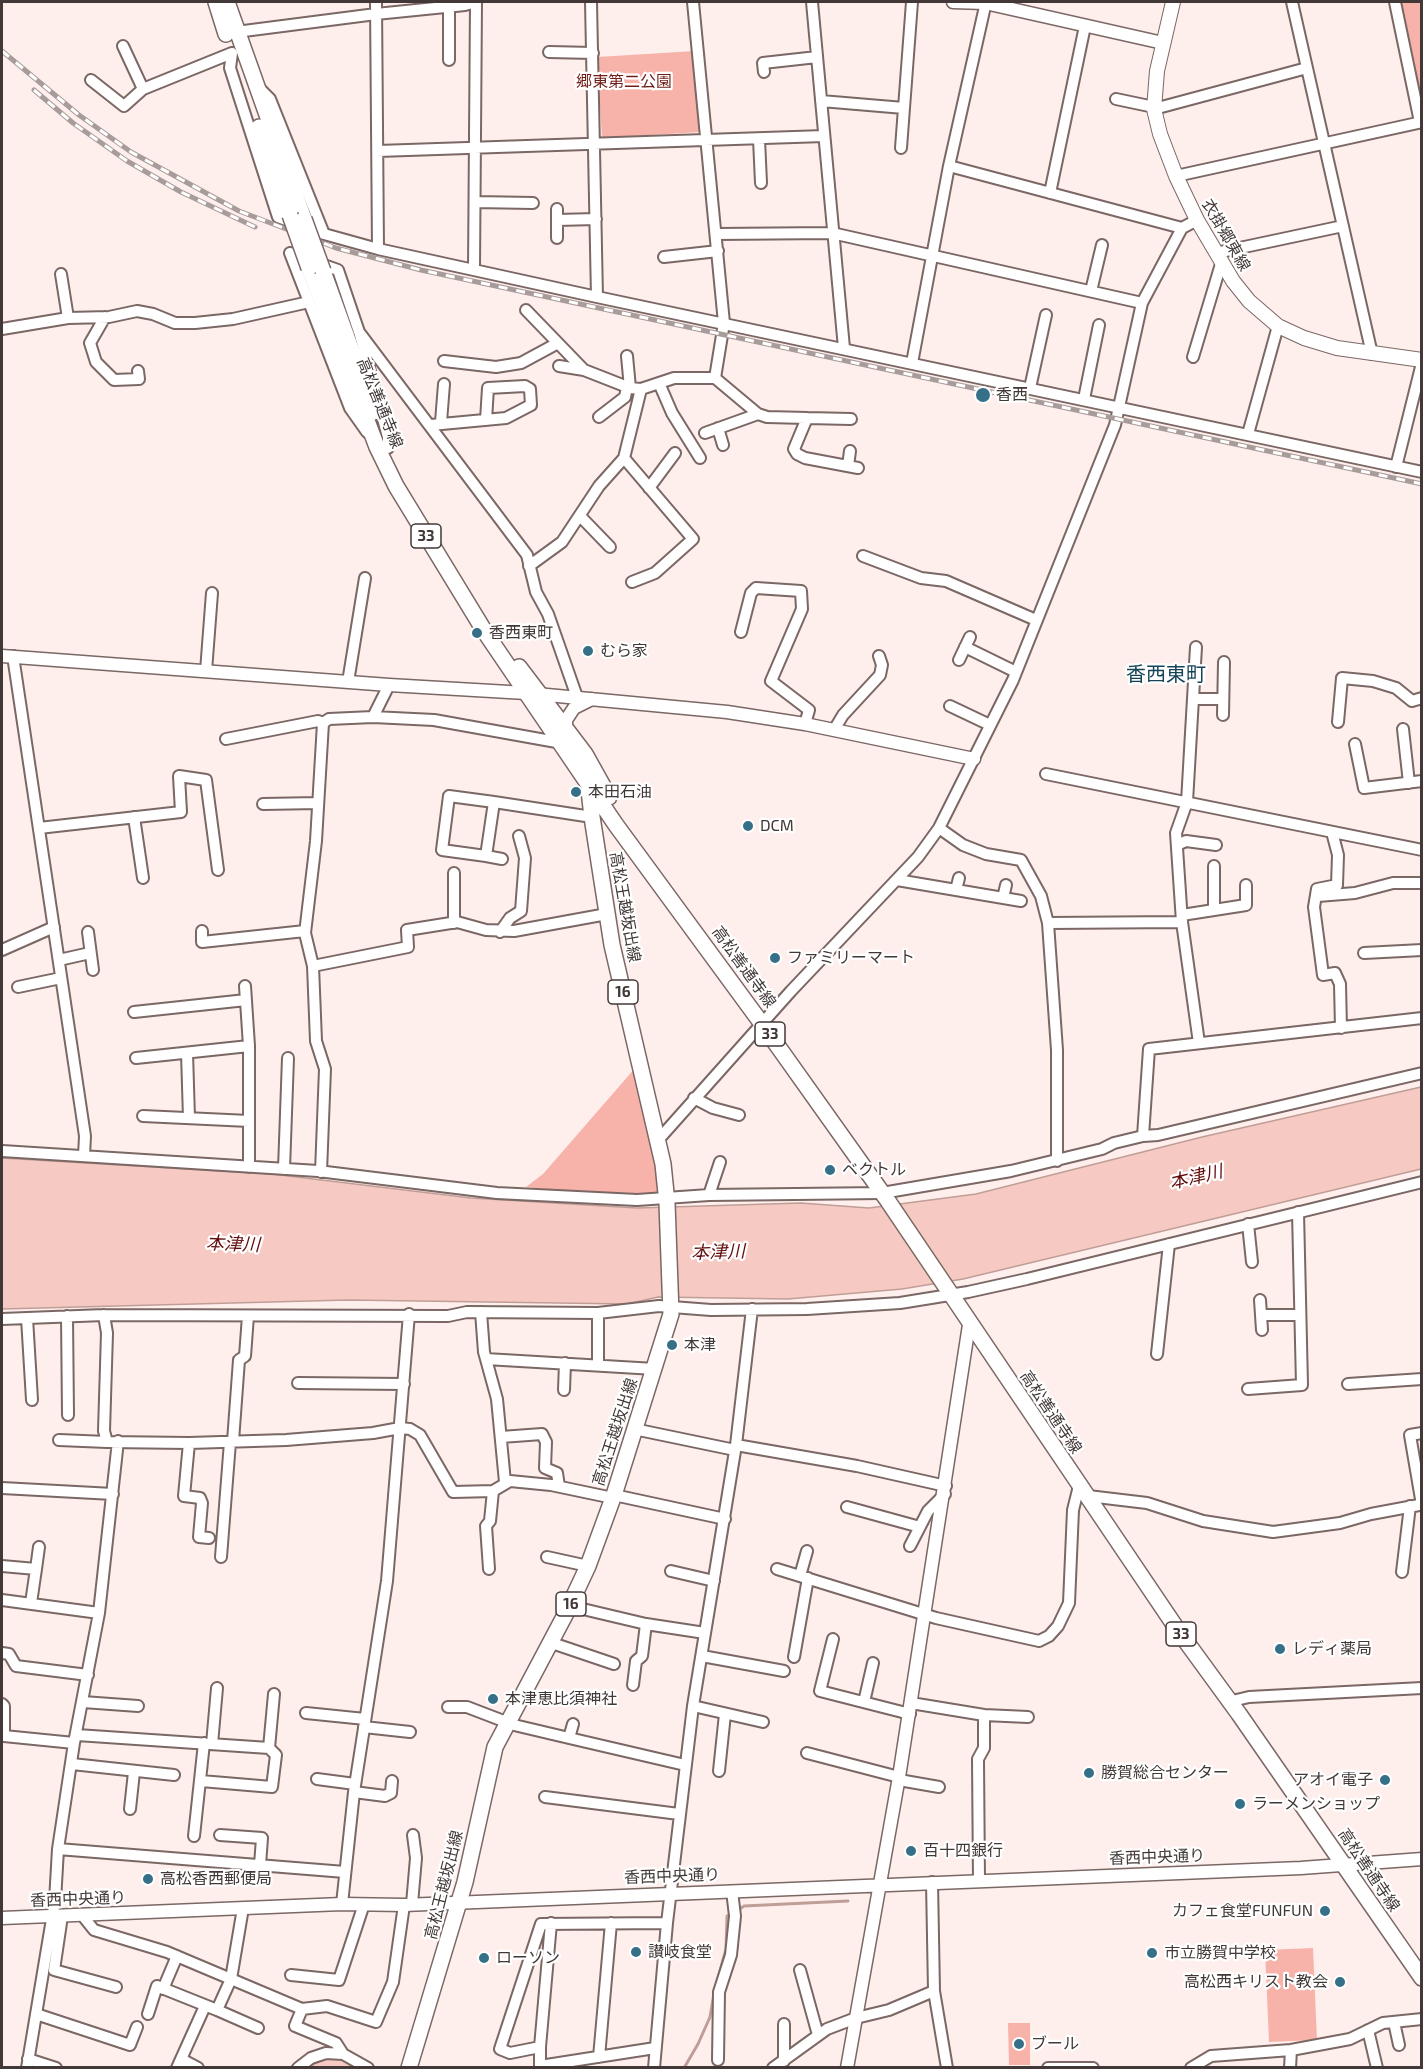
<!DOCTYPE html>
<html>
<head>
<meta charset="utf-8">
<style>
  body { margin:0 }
  #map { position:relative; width:1423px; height:2069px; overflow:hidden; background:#feefed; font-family:"Exo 2",sans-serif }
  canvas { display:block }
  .frame { position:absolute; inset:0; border:3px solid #413837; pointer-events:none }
</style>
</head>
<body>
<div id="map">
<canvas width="1423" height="2069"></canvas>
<div class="frame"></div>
</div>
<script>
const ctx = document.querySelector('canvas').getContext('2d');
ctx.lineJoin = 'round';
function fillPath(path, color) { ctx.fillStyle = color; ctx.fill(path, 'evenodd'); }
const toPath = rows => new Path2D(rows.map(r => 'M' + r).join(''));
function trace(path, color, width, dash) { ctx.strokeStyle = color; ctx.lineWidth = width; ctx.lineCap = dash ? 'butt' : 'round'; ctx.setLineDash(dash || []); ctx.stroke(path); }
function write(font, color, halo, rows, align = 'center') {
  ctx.font = font + ' "Exo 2","Noto Sans JP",sans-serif'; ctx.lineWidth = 4.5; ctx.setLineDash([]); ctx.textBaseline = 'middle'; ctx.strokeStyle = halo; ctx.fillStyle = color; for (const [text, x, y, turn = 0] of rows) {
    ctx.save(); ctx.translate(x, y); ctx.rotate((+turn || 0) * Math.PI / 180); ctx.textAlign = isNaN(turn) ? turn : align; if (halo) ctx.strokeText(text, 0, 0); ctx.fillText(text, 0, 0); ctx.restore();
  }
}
fillPath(toPath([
  [1399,2,1421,2,1421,108],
  [695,51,700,132,602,138,597,57],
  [636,1067,655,1145,659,1196,620,1196,526,1187,543,1174],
  [1313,1948,1317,2040,1269,2042,1265,1950],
  [1008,2023,1030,2023,1030,2065,1009,2065]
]), '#f7b3aa');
const water = toPath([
  [1421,1087,1421,1169,963,1279,902,1289,788,1299,658,1297,627,1304,348,1300,2,1309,2,1158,272,1174,471,1198,637,1208,801,1203,869,1208,976,1194,1202,1137,1421,1087],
  [331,2057,341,2057,361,2068,304,2068,331,2057]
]);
fillPath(water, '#f6c9c2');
trace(water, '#c09e98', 1.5);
trace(toPath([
  [737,1911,744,1906,848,1901],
  [717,1982,726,1949,727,1916,731,1914],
  [684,2068,698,2044,710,2017,714,1994]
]), '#c09e98', 3);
const minor = toPath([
  [376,2,378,249],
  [591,2,597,297],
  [812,2,844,348],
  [1292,2,1372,354],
  [1395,2,1420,122],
  [236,32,376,14,465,5,476,2],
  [123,46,143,89,232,53],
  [549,52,593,53],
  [232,53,230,68,278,217,324,234,378,249,597,297,1422,472],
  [449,60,449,7],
  [764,72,763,63,817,57],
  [91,80,124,106,143,89],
  [260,89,270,99,324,234],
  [1116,99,1154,107],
  [821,101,904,108,912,2],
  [1154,109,1307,68],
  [759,139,761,183],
  [901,148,904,108],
  [378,151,824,136],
  [949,166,1182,228],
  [1176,176,1422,122],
  [1050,193,1085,26],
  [475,202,533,203],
  [557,220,596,219],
  [716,234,832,233,1142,303],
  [557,238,557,209],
  [290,253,338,270,359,332,527,555,536,592,548,614,577,697],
  [290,253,350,408,367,432],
  [1216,253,1343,226],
  [664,257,718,251],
  [474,270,476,2],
  [61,274,68,318],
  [1091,291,1102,245],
  [526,310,584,370],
  [105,317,90,343,96,362,114,380,139,379,138,371],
  [2,329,68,318,109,317,137,311,153,314,175,323,195,323,233,319,309,302],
  [360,335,388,437,388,448],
  [627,356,630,388],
  [1193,357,1221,264],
  [444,361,496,367,521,363,558,343],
  [912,363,949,166,986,2],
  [559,366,584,370,630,388,641,389,674,378,715,378,724,323,693,2],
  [715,378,758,414,767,417,807,418,794,449,797,454,805,458,858,468],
  [659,383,672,413,700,458],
  [1030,388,1046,315],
  [1084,399,1099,325],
  [599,417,625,397,627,387],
  [807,418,851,419],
  [441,422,444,384],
  [431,425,506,418,531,405,530,389,525,386,488,388,486,420],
  [718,428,723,445],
  [705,433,758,414],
  [1248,434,1278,326],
  [848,466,850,451],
  [1396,467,1422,363],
  [649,488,675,453],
  [580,516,610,547],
  [863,556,921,578,946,581,1036,620],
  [529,566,562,542,599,486,624,458],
  [632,582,655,573,693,539,624,458,641,389],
  [741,632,751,593,756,588,801,591,802,609,771,681,809,710,805,724],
  [965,647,1016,672],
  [1196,647,1187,802,1176,833,1182,922,1199,1043],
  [13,656,85,1136,84,1156],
  [959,660,970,637],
  [206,671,212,593],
  [348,682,365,578],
  [1194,699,1223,699],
  [950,706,990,725],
  [1223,715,1224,662],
  [373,717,389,685],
  [1338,722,1342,678,1373,681,1396,688,1412,701,1422,698],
  [1403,729,1409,783],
  [834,730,843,715,880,675,882,665,879,656],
  [226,739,318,721,323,723],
  [1355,744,1364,788,1422,781],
  [1046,774,1422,850],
  [494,802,486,856,442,850,449,796,494,802,592,817],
  [263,804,318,803],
  [134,817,143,878],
  [39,828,181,812,179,776,206,780,218,870],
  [939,828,963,845,986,854,1021,860,1041,896,1048,923,1182,922],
  [1332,832,1338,855,1337,885,1317,889,1314,907,1323,975,1335,973,1340,984,1341,1028],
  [1177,845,1186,841,1216,845],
  [486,856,502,859],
  [1214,866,1214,910],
  [897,880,1021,901],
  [956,890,959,878],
  [1318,896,1355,893,1393,883,1422,883],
  [1003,898,1006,885],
  [1182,915,1246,905,1246,885],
  [454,923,454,873],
  [1048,923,1057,1050,1057,1161],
  [202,931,202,942,305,931],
  [88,932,93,970],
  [500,932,510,918,521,911,525,858,519,836],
  [2,950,54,927],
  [1364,953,1422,950],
  [59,960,90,953],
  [313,966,408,947,407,930,457,922,486,930,514,931,607,914],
  [245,986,249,1046,249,1167],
  [18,987,61,978],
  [134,1012,246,1000],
  [187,1053,189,1118],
  [136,1058,249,1046],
  [694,1098,713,1108,739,1115],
  [143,1116,249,1121],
  [1143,1136,1149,1049,1422,1018],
  [659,1139,791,991,918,857,939,828,1013,680,1115,425,1142,303,1182,228,1197,220],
  [2,1151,318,1171,497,1193,637,1200,709,1195,882,1193,1011,1171,1102,1149,1114,1143,1143,1136,1158,1135,1422,1073],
  [284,1169,288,1058],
  [321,1172,325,1069,316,1041,313,966,305,933,316,841,323,723,329,719,373,717,434,720,562,743],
  [709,1195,720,1162],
  [1248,1224,1252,1262],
  [1260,1300,1262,1330],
  [481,1312,484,1352,497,1399,505,1482],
  [104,1315,107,1333,104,1431,107,1442,189,1443,286,1440,373,1433,400,1428,410,1429,420,1435,453,1492,493,1491,510,1481,551,1485,613,1498],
  [1261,1315,1300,1315],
  [67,1316,68,1415],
  [27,1318,32,1400],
  [2,1319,104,1315,448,1316,467,1312,598,1313,659,1306,711,1310,807,1309,900,1303,968,1292,1027,1279,1422,1182],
  [1157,1354,1169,1244],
  [486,1359,655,1369],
  [598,1365,598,1313],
  [298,1383,404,1384],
  [1348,1384,1422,1379],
  [1248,1389,1302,1385,1298,1212],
  [564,1390,565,1363],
  [634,1429,735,1450],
  [1422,1433,1410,1435,1422,1505],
  [501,1437,542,1434,546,1442,545,1468,557,1473,559,1486],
  [59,1440,107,1442],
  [233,1441,239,1360,245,1356,248,1316],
  [189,1443,184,1496,200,1498,202,1503,199,1537,209,1538],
  [736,1445,857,1466,946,1486],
  [2,1488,113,1494],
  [614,1495,725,1519],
  [1088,1496,1147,1503,1203,1521,1273,1532,1340,1523,1371,1514,1419,1505],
  [847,1507,920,1527],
  [910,1546,928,1511,945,1494],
  [221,1557,230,1442],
  [547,1557,588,1566],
  [2,1566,36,1569,31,1603],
  [36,1569,39,1547],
  [489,1569,486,1526,490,1521,493,1491],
  [777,1569,936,1618,1039,1641,1049,1636,1058,1626,1069,1603,1073,1510,1079,1486],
  [671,1571,714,1581],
  [1402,1572,1410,1506],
  [800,1576,807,1551],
  [2,1600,99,1613],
  [570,1606,646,1624],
  [833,1639,820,1691,910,1714],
  [549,1642,614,1664],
  [2,1653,9,1654,16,1666,88,1675],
  [702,1656,784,1671],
  [794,1657,808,1578],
  [633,1685,636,1661,642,1656,646,1624,705,1633],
  [83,1702,138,1706],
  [864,1702,873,1663],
  [1228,1702,1249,1697,1422,1688],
  [911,1703,984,1715],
  [2,1704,4,1706,4,1736,74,1743],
  [693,1706,763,1722],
  [448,1707,467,1707,514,1725,569,1738],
  [306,1713,365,1719],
  [573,1724,569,1738,685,1765],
  [364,1727,410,1732],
  [77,1735,269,1748],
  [212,1744,217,1688],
  [807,1753,899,1777],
  [72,1764,174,1775],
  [719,1771,725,1714],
  [317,1779,355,1784],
  [899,1780,939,1787],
  [201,1781,272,1787,276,1755,269,1748,274,1694],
  [354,1792,385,1796,391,1793,392,1781],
  [545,1797,679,1814],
  [130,1809,134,1772],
  [220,1835,262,1838,260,1865],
  [194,1836,204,1743],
  [58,1849,345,1872],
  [979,1881,978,1759,984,1748,984,1715,1028,1717],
  [932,1882,934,1991,947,2068],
  [342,1904,354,1792,387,1581,409,1314],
  [412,1904,416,1858,413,1835],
  [243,1908,231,1979,217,2010,258,2028],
  [82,1915,94,1930,167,1952,302,2009],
  [62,1916,54,1970,116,1987],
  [800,1970,818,2035],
  [291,1975,339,1980,364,1904],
  [163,1989,177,1956],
  [36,2014,130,2045,137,2027],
  [148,2014,157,1986,217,2010],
  [1394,2022,1399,2045],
  [784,2024,784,2061],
  [1368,2030,1377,2068],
  [540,2047,551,1923],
  [655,2048,540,2066,540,2047,510,2053,500,2049,541,1924,667,1923],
  [343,2054,336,2043,295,2026,302,2009,327,2006,376,2022,393,1982,404,1905],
  [599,2057,611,1923],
  [28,2059,56,2068],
  [181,2059,198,2068],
  [718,2060,719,1992,731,1955,735,1916,732,1891],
  [27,2068,55,1901,58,1849,74,1743,99,1613,118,1441],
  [177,2068,205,2006],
  [298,2068,311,2058,326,2053,343,2054,368,2068],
  [654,2068,667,1923,693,1706,736,1445,752,1309],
  [773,2068,827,2029,856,2018,889,2010,934,1991],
  [1048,2068,1093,2068],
  [1191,2068,1211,2056,1291,2050,1350,2039,1383,2023,1422,2019],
  [1290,2068,1291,2050]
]);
const tertiary = toPath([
  [953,2,985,3,1163,43],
  [2,656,389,685,526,693,727,712,805,724,974,759],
  [566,728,566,720,574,708,592,699],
  [2,1918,342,1904,404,1905,1301,1868,1422,1859],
  [847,2068,899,1777,969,1325]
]);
const secondary = toPath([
  [1173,2,1157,71,1154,109,1160,134,1176,176,1197,220,1233,281,1249,301,1278,326,1304,338,1337,348,1422,360]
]);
const primary = toPath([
  [216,2,226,34],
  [227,2,304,219],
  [259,127,290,215],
  [309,268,377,447,396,486,485,632,616,825,762,1024,888,1201,1177,1629,1239,1714,1422,1978],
  [323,271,374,412],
  [519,667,585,754,609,797],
  [409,2068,465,1882,495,1747,565,1615,588,1566,614,1495,671,1314,667,1203,663,1164,612,945,592,817,585,754]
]);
trace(minor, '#7b6764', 14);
trace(tertiary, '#7b6764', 15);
trace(secondary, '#7b6764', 16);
trace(primary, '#7b6764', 18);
trace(minor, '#fff', 10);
trace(tertiary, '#fff', 12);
trace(secondary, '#fff', 14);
trace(primary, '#fff', 15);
const rail = toPath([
  [2,51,79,115,131,152,239,211,336,248,421,270,1422,484],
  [34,90,73,123,127,161,181,192,255,227]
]);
trace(rail, '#a89c9a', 5);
trace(rail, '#fff', 3, [9]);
const primaryBridge = toPath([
  [290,215,309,268],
  [304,219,323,271]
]);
trace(primaryBridge, '#7b6764', 18, []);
trace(primaryBridge, '#fff', 15);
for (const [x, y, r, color] of [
  [983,395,8,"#366f88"],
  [477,633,6,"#366f88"],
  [588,651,6,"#366f88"],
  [576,792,6,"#366f88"],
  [748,826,6,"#366f88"],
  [775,958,6,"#366f88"],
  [830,1170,6,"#366f88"],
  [672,1345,6,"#366f88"],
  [1280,1649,6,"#366f88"],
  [493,1699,6,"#366f88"],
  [1089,1773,6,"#366f88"],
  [1385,1780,6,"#366f88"],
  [1240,1804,6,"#366f88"],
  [911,1851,6,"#366f88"],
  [148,1879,6,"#366f88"],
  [1325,1911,6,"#366f88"],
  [636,1952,6,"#366f88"],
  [1152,1953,6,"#366f88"],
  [484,1958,6,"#366f88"],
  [1340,1982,6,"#366f88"],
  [1019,2044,6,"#366f88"]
]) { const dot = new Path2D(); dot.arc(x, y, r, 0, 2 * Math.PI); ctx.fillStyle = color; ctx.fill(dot); trace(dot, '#fff', 2); }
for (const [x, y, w] of [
  [426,536,30],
  [623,992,30],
  [770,1034,30],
  [571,1604,30],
  [1181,1634,30]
]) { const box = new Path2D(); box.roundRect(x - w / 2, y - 12, w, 24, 4.5); ctx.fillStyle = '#fff'; ctx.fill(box); trace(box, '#413837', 1.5); }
write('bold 15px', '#413837', null, [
  ["33",426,536],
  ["16",623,992],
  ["33",770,1034],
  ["16",571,1604],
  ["33",1181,1634]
]);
write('16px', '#701d18', '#fff', [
  ["郷東第二公園",624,82]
]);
write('16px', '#413837', '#fff', [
  ["衣掛郷東線",1226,235,60],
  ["高松善通寺線",380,403,68],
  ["高松王越坂出線",625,907,80],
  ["高松善通寺線",744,967,54],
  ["高松善通寺線",1051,1412,56],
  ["高松王越坂出線",615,1432,-72],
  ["香西中央通り",1157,1857,-2],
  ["高松善通寺線",1369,1870,56],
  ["香西中央通り",672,1876,-2],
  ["高松王越坂出線",444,1885,-76],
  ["香西中央通り",78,1899,-2]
]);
write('16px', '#413837', '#fff', [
  ["香西",996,395],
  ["香西東町",489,633],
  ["むら家",600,651],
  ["本田石油",588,792],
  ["DCM",760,826],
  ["ファミリーマート",787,958],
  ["ベクトル",842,1170],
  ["本津",684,1345],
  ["レディ薬局",1292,1649],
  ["本津恵比須神社",505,1699],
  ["勝賀総合センター",1101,1773],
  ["アオイ電子",1373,1780,"right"],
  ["ラーメンショップ",1252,1804],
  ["百十四銀行",923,1851],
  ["高松香西郵便局",160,1879],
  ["カフェ食堂FUNFUN",1313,1911,"right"],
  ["讃岐食堂",648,1952],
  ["市立勝賀中学校",1164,1953],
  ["ローソン",496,1958],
  ["高松西キリスト教会",1328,1982,"right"],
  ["ブール",1031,2044]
], 'left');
write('italic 18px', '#620d0b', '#fff', [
  ["本津川",1196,1177,-13],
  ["本津川",233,1244,2],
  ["本津川",718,1252,-2]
]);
write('20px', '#154457', '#fff', [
  ["香西東町",1166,674]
]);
</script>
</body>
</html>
